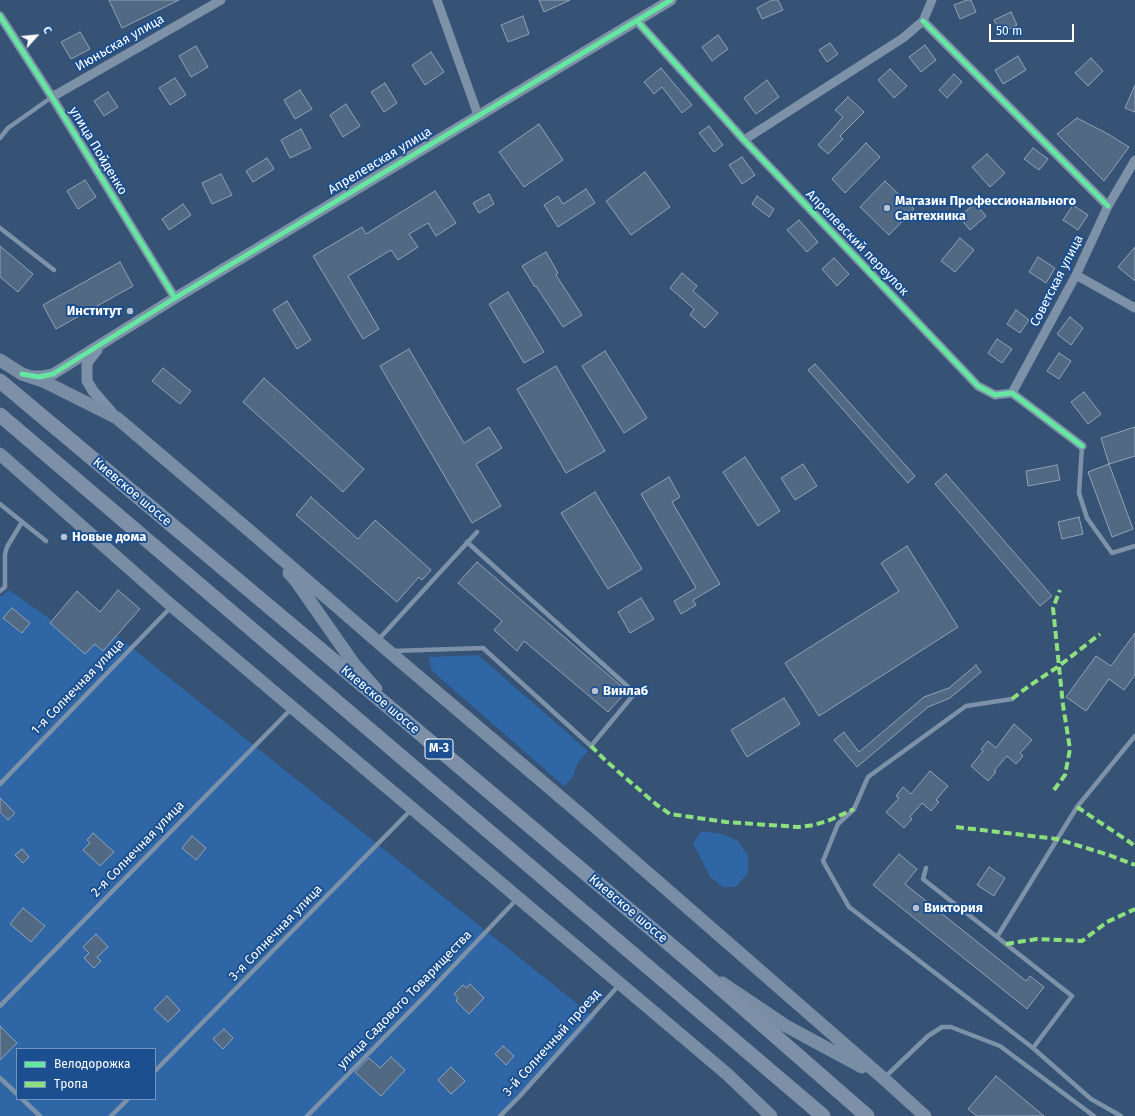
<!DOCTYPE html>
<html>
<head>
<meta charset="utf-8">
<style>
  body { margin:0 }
  #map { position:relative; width:1135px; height:1116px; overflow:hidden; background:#365274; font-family:"Fira Sans",sans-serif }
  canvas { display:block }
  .legend { position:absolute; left:16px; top:1048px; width:140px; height:52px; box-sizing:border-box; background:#1b4f8f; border:1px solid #7695bc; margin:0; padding:5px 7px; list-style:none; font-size:12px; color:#fff }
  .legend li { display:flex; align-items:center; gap:8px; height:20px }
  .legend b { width:20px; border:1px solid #7695bc }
  .north { position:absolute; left:16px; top:16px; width:40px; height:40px; -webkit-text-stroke:3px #1b4f8f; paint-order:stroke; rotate:63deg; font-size:11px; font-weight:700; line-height:16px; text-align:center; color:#fff }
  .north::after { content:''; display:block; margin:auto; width:14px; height:18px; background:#fff; clip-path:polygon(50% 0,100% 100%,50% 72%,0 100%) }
  .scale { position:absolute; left:989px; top:24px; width:85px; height:18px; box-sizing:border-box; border:2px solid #fff; border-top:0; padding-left:5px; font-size:12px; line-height:14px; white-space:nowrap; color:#fff; -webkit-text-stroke:3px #1b4f8f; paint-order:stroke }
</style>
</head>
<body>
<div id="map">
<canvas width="1135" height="1116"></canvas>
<ul class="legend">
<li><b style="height:5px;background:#66e7a1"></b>Велодорожка</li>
<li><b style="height:5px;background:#8de07e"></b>Тропа</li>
</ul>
<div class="north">С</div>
<div class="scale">50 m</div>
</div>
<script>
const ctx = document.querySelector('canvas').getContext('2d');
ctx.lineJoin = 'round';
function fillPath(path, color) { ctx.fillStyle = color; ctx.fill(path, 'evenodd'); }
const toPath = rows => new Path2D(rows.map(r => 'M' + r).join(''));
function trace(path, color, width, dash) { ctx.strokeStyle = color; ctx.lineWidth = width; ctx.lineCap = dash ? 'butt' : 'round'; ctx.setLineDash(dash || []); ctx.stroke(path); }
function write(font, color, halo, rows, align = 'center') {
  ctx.font = font + ' "Fira Sans",sans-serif'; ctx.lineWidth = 4; ctx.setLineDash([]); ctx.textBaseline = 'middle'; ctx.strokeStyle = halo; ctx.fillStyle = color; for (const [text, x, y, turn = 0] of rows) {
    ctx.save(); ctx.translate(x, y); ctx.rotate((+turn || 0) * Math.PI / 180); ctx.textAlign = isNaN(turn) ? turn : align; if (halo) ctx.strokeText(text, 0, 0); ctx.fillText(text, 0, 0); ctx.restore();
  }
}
fillPath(toPath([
  [9,590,57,624,112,632,595,1018,504,1116,0,1116,0,597],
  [17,1049,155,1049,155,1099,17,1099],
  [478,655,588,751,577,764,573,777,564,786,431,670,429,657],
  [702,831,722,834,738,841,748,856,748,873,736,887,723,887,710,877,693,843]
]), '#2f66a5');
const building = toPath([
  [109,0,179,0,122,28,109,0],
  [539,0,570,0,544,12,539,0],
  [772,0,778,0,783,10,762,19,757,8,772,0],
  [967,0,971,0,976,12,960,19,954,5,967,0],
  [1011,12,1017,25,1000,33,994,20,1011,12],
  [523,16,529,34,508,42,501,25,523,16],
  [80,32,90,49,71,59,61,42,80,32],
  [718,35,728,49,712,61,702,47,718,35],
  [830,43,838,54,827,62,819,50,830,43],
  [925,45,936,60,921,72,909,57,925,45],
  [196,46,208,67,191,77,179,56,196,46],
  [431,52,444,72,425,85,412,65,431,52],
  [1018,56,1026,70,1003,84,995,70,1018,56],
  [1091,58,1103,71,1088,86,1075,73,1091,58],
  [661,68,692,105,682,113,662,87,654,94,644,82,661,68],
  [890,69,907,86,894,98,878,80,890,69],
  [954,74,962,82,947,98,939,90,954,74],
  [175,78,186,95,170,105,159,88,175,78],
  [767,80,779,97,756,114,744,98,767,80],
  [385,83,397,103,384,112,371,92,385,83],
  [1135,85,1135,112,1125,108,1135,85],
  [300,90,312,109,295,119,284,100,300,90],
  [108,92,118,107,104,116,94,101,108,92],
  [848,97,864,112,840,136,843,139,828,154,818,145,843,117,835,110,848,97],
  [346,104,360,126,343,137,330,115,346,104],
  [1077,118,1108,134,1129,147,1104,181,1057,134,1077,118],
  [539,124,563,160,524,187,499,152,539,124],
  [709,126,723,145,714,152,699,133,709,126],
  [301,129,311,148,290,158,281,140,301,129],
  [866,143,880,157,845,193,832,179,866,143],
  [1033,148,1048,159,1039,170,1024,159,1033,148],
  [987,154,1005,173,990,187,972,167,987,154],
  [742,157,755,175,742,184,729,165,742,157],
  [267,158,274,169,253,182,246,171,267,158],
  [645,172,670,207,631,235,606,201,645,172],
  [221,174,232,195,212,204,202,183,221,174],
  [85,180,96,197,78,209,67,191,85,180],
  [885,181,914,209,889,235,860,207,885,181],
  [586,189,595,203,558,227,544,205,558,196,563,204,586,189],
  [435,191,456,223,436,236,428,223,409,234,418,247,398,260,391,250,348,276,379,329,363,339,313,256,362,227,366,234,435,191],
  [489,194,494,204,479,213,473,203,489,194],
  [757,196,774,209,769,217,752,204,757,196],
  [975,203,986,216,970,230,959,217,975,203],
  [183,204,191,215,169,230,162,219,183,204],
  [1073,205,1088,215,1078,230,1063,220,1073,205],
  [799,220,818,242,807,252,787,230,799,220],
  [960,238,974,250,955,272,941,261,960,238],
  [0,246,33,274,18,292,0,277,0,246],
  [1135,247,1135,281,1118,267,1135,247],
  [546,252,558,273,556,275,582,315,563,327,536,286,535,287,522,266,546,252],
  [1038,257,1055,268,1046,283,1029,272,1038,257],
  [834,258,849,274,837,286,822,269,834,258],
  [120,262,133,286,56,329,43,305,120,262],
  [682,273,697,286,693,291,718,313,705,328,690,315,694,309,670,288,682,273],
  [508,292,544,352,524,363,489,304,508,292],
  [287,301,311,340,297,349,273,310,287,301],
  [1016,310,1029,320,1020,333,1007,324,1016,310],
  [1070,317,1083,328,1071,345,1057,334,1070,317],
  [997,339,1012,349,1002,363,988,353,997,339],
  [409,349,464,443,489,427,502,448,476,464,501,506,472,523,380,366,409,349],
  [605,351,647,418,624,433,582,366,605,351],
  [1059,353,1071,361,1059,379,1047,371,1059,353],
  [815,364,915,476,908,483,808,370,815,364],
  [556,366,605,451,566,473,517,389,556,366],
  [163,368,191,391,180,404,152,381,163,368],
  [264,378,364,469,343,492,243,402,264,378],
  [1084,392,1101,414,1088,424,1071,402,1084,392],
  [1135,427,1135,456,1109,464,1101,438,1135,427],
  [745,457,780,511,758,526,723,472,745,457],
  [803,464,817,486,795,500,781,478,803,464],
  [1109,464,1133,529,1112,537,1088,472,1109,464],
  [1057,465,1060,480,1028,486,1026,471,1057,465],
  [946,474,1052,596,1040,606,935,484,946,474],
  [669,477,680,497,672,502,720,584,693,600,696,605,681,614,674,601,696,588,641,494,669,477],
  [595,492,642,569,608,589,561,513,595,492],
  [311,497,358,539,375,520,431,570,422,580,419,577,397,602,296,515,311,497],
  [1079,517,1083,534,1062,539,1058,522,1079,517],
  [907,546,958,627,819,716,785,663,899,591,881,563,907,546],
  [477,562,627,691,608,712,524,641,517,651,494,630,502,621,458,583,477,562],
  [118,590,140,609,103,651,95,644,85,654,50,623,77,591,100,612,118,590],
  [641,598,654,619,630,633,618,612,641,598],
  [12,608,30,623,22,633,3,618,12,608],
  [1135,633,1135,675,1124,690,1109,679,1086,711,1066,697,1096,656,1111,666,1135,633],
  [976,665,981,672,950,698,928,707,857,767,834,740,844,732,859,752,924,697,949,688,976,665],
  [784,698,800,724,747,757,731,730,784,698],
  [1014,724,1032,740,1020,753,1023,756,1016,764,1007,756,994,771,996,772,988,781,971,766,983,751,981,749,988,741,996,748,1014,724],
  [930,771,948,786,936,800,939,802,931,811,922,803,910,817,912,819,904,828,886,812,899,798,896,796,903,787,911,794,930,771],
  [0,798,15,813,8,820,0,812,0,798],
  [93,833,114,852,100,866,83,850,90,843,87,840,93,833],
  [192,836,206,848,196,860,182,848,192,836],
  [22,849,29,857,23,863,15,855,22,849],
  [899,854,917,869,905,884,1026,981,1030,976,1044,987,1027,1009,873,885,899,854],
  [989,867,1005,878,994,896,977,885,989,867],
  [23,908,45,926,31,942,10,924,23,908],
  [96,934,108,947,97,957,101,961,94,968,84,958,89,953,83,947,96,934],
  [470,984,484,998,469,1014,456,1001,458,998,454,994,463,985,467,988,470,984],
  [167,996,180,1010,168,1022,154,1009,167,996],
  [0,1026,17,1043,0,1060,0,1026],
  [224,1029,233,1038,223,1049,213,1039,224,1029],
  [503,1046,514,1056,506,1065,495,1054,503,1046],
  [391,1057,405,1070,381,1096,355,1072,369,1058,380,1068,391,1057],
  [451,1067,465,1081,451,1094,438,1080,451,1067],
  [996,1076,1044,1116,977,1116,968,1109,996,1076]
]);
fillPath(building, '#526984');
trace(building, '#92a2b6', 1);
trace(toPath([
  [0,138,8,128,52,97],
  [0,228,54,270],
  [1082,446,1079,493,1087,518,1112,553,1135,546],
  [0,504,46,541],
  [0,591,5,587,5,554,7,547,22,522],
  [378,640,477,532],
  [393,651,483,648,591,746,635,693,467,542],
  [1012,699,966,706,868,777,854,809,838,824,823,861,849,907,1033,1048,1072,996,997,937,1077,807,1135,736],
  [0,784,171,607],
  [926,868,923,879,997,937],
  [0,1006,291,709],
  [1033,1048,1091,1099,1121,1116],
  [155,1071,411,810],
  [0,1078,17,1094],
  [884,1078,928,1036,942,1027,951,1027,1000,1046,1094,1116],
  [22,1099,40,1116],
  [111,1116,128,1099],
  [307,1116,425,996,517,899],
  [500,1116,519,1097,619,985]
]), '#7d92a8', 4.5);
trace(toPath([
  [437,0,478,115],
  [0,16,52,97,175,298],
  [637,21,744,140,978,386,995,395,1012,393,1082,446],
  [923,21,1108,206],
  [52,97,221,0],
  [744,140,903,38,923,21,932,0],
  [1076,275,1135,308],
  [1012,393,1076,275,1108,206,1135,160]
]), '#7d92a8', 9);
trace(toPath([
  [97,350,89,360,87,365,87,381,93,391,113,414],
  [33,376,43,376,53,374,175,298,671,0]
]), '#7d92a8', 11);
trace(toPath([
  [0,360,22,374,43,381,117,418,251,532,386,649,578,812,883,1078,925,1116],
  [0,454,172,606,694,1046,727,1074,771,1116],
  [289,573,296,581,354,664,376,689],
  [722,983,786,1026,862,1067]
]), '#798da4', 13);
trace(toPath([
  [0,381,402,718,693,964,867,1116],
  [0,415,823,1116]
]), '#7e90a7', 15);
trace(toPath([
  [1012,699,1029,686,1059,666,1100,634],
  [591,746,606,761,657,805,670,814,726,822,798,827,814,825,830,820,854,809],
  [1054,790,1065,775,1070,749,1063,705,1053,608,1060,590],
  [1077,807,1131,843,1135,847],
  [956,827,1057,839,1109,855,1135,865],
  [1006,944,1037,939,1082,941,1107,922,1135,909]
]), '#8de07e', 4, [8, 4]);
trace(toPath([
  [0,16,52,97,175,298],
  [637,21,744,140,978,386,995,395,1012,393,1082,446],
  [923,21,1108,206],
  [22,374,39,377,53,374,175,298,671,0]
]), '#66e7a1', 5);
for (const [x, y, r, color] of [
  [887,208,4,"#b9c2ce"],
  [130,311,4,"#b9c2ce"],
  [64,537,4,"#b9c2ce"],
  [595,691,4,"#b9c2ce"],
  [916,908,4,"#b9c2ce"]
]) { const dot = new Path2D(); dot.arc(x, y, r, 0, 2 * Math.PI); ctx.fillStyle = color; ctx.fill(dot); trace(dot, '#1b4f8f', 1.5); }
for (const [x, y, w] of [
  [439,749,28]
]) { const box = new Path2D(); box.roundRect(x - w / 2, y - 10, w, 20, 3); ctx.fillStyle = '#1b4f8f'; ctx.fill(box); trace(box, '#fff', 1); }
write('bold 12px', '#fff', null, [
  ["М-3",439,749]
]);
write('13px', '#fff', '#1b4f8f', [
  ["Июньская улица",120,43,-30],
  ["улица Пойденко",98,151,59],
  ["Апрелевская улица",380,161,-31],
  ["Апрелевский переулок",857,243,46],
  ["Советская улица",1057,281,-63],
  ["Киевское шоссе",132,492,40],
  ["1-я Солнечная улица",78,687,-46],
  ["Киевское шоссе",380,700,40],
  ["2-я Солнечная улица",138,849,-46],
  ["Киевское шоссе",628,909,40],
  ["3-я Солнечная улица",276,933,-46],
  ["улица Садового Товарищества",405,1000,-46],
  ["3-й Солнечный проезд",552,1043,-48]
]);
write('bold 13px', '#fff', '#1b4f8f', [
  ["Магазин Профессионального",895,201],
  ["Сантехника",895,216],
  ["Институт",122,311,"right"],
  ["Новые дома",72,537],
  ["Винлаб",603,691],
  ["Виктория",924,908]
], 'left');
</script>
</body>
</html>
